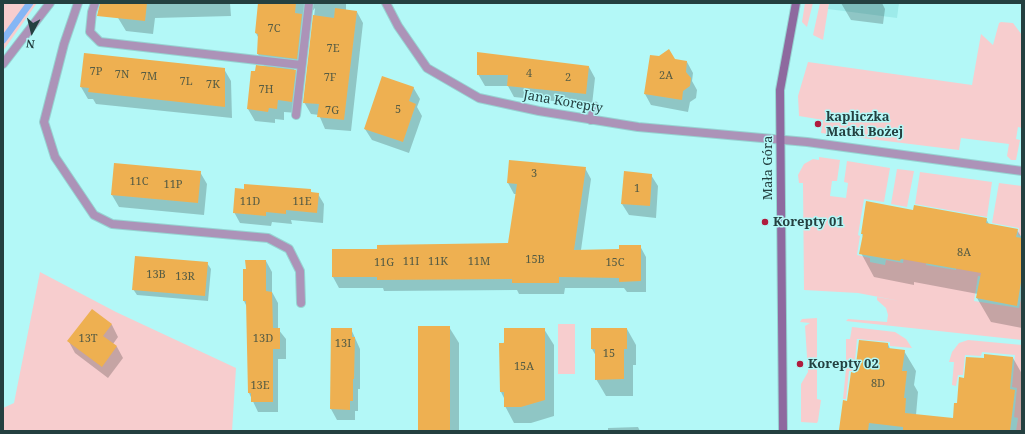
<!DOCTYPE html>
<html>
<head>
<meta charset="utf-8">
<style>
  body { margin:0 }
  #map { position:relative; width:1025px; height:434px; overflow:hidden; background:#b3f8f7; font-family:"Noto Serif",serif }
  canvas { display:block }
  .frame { position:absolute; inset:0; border:4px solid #244040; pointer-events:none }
  .north { position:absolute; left:12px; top:12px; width:40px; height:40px; -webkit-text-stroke:3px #b3f8f7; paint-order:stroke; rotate:187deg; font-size:11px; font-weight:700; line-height:16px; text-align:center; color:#244040 }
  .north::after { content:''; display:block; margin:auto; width:14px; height:18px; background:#244040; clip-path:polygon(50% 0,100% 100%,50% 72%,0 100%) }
</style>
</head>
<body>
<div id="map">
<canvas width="1025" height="434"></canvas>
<div class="frame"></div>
<div class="north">N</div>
</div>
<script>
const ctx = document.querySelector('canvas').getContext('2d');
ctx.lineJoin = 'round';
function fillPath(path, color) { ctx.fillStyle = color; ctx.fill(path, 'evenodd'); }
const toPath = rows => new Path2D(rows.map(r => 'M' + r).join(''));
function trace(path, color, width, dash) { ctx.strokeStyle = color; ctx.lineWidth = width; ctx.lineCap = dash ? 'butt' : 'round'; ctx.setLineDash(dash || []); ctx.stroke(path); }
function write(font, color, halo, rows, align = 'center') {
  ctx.font = font + ' "Noto Serif",serif'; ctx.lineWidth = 3; ctx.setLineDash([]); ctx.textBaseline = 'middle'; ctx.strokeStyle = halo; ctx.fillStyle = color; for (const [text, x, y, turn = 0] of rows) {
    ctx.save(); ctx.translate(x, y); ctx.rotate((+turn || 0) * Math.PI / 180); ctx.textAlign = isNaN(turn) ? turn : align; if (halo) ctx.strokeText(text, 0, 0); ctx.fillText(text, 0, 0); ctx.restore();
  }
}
fillPath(toPath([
  [829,3,899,3,897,18,828,9]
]), '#9debea');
fillPath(toPath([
  [3,3,37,3,3,51],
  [805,3,813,3,807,27,802,22],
  [820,3,829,3,823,40,813,35],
  [1001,22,1013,23,1022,35,1022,128,1018,127,1016,139,1020,140,1016,160,1011,160,1007,156,1009,144,961,138,959,150,821,133,823,120,799,116,798,96,808,62,972,85,981,34,993,45,999,23],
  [819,157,840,160,837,181,832,181,830,196,846,198,848,183,844,182,847,161,890,168,884,202,864,199,858,235,860,236,857,255,870,258,870,262,885,265,886,260,903,263,904,254,927,259,926,265,956,270,957,265,989,271,988,278,978,276,974,301,1019,308,1022,294,1022,340,846,321,848,319,887,322,888,315,886,308,877,300,877,297,900,301,858,293,804,290,803,183,799,183,798,175,804,164,813,159,819,160],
  [897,169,914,171,907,207,891,204],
  [920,172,992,182,987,217,915,204],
  [999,183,1022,186,1022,236,1018,235,1019,228,992,223],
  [40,272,116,312,236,368,232,431,3,431,3,408,14,403],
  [817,318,817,399,821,400,818,421,817,423,801,422,801,384,808,372,805,326,810,323,800,322,802,319],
  [558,324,575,324,575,374,558,374],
  [852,327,895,332,906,339,912,348,890,346,890,342,857,339,854,371,849,371,846,399,843,399,846,369,846,339,850,339],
  [968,340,1022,345,1022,431,1016,431,1018,418,1014,417,1017,388,1012,387,1015,355,982,352,981,356,965,355,963,375,958,375,956,386,952,385,954,362,949,362,952,352,959,343]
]), '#f7cdce');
fillPath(toPath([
  [109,3,230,3,231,16,155,18,153,34,126,31],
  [259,3,346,3,346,10,357,12,363,23,351,131,325,129,319,115,311,114,304,102,315,8,310,14,303,70,294,69,302,83,298,113,284,112,284,120,275,119,275,123,255,121,248,109,252,72,265,67,258,54,259,39,256,33],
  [841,3,882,3,885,9,883,24,851,20],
  [659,57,687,62,693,73,692,81,697,90,696,98,690,102,688,112,651,105,645,94],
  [589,67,595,78,592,105,514,97,508,86,485,86,478,74],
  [224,69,231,81,232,118,96,104,93,99,88,99,81,87],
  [413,87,420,99,417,107,422,116,409,153,372,140,365,129],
  [585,168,591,179,581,250,620,250,640,246,646,257,646,292,627,292,624,288,565,288,564,294,519,294,517,290,384,291,383,288,339,288,333,277,333,250,378,250,509,244,517,194,514,194,508,183],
  [200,172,207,184,204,215,119,207,112,195],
  [651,175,658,186,656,218,629,215,622,204],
  [310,190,312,193,318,194,324,204,323,223,291,220,292,224,272,222,271,226,240,223,234,212],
  [914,211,986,219,989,224,1017,230,1022,238,1022,328,991,322,977,298,978,294,914,282,914,285,874,277,861,253,863,237,862,233],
  [266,261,272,272,272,292,278,303,278,329,286,339,286,359,278,359,278,412,258,412,249,393,247,307,244,301,244,270],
  [207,263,211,269,208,301,137,295,133,289],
  [92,310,112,325,118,337,113,344,117,347,123,358,108,378,75,353,69,342],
  [449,327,459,343,459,431,419,431],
  [332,329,351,329,360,349,360,389,358,389,358,411,355,411,355,420,337,420,331,409],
  [544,329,554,345,554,416,531,423,514,423,505,406,505,400,501,392,500,344],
  [627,329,636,345,636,365,633,365,633,396,606,396,596,379,596,356,592,349],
  [888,344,890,349,904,351,916,371,914,385,918,392,916,415,954,419,965,379,984,360,1013,358,1022,374,1022,431,841,431,856,374],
  [638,427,640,431,608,431,608,428]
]), '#0003');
trace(toPath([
  [3,40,30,3]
]), '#85b6f5', 7);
fillPath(toPath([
  [100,3,147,3,145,21,97,16],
  [258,3,296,3,295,13,302,14,297,59,257,54,258,34,255,33],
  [335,8,357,11,344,120,317,117,319,104,303,103,313,15,334,18],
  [669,49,675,59,687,61,686,72,691,78,690,86,683,91,682,100,644,94,650,55,659,56],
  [477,52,589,66,586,94,507,86,508,75,477,75],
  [84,53,225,68,225,107,88,92,89,88,80,87],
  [256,65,296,70,292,102,278,100,277,109,269,108,268,112,247,109,251,71,255,71],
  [382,76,414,87,409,101,416,104,403,142,364,129],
  [509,160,586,167,574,250,619,249,619,245,641,245,641,281,619,282,619,278,559,277,559,283,512,283,512,279,377,280,377,277,332,277,332,249,377,249,377,245,508,243,517,184,507,183],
  [114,163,201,171,198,203,111,195],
  [624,171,652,174,650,206,621,204],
  [244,184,311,189,311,192,319,193,317,213,286,210,286,214,266,212,266,216,233,213,235,188,244,189],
  [866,201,913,210,914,205,987,218,986,223,1018,229,1016,237,1022,238,1022,276,1017,306,976,298,981,273,901,259,900,261,859,254,863,234,861,234],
  [135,256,208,262,205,296,132,290],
  [245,260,266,260,266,291,272,292,273,328,280,328,280,349,273,349,273,402,251,402,251,393,248,393,246,301,243,301,243,269,246,269],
  [92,309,112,324,103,336,117,346,102,367,67,341],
  [418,326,450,326,450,430,418,430],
  [331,328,352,328,352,337,355,337,354,379,353,379,353,401,350,401,350,410,330,409],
  [504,328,545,328,545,400,521,407,504,407,504,392,500,392,499,343,504,343],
  [591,328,627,328,627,349,624,349,624,379,595,380,595,349,591,349],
  [859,340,888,343,888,348,905,350,902,371,907,371,904,398,906,398,905,413,953,418,954,403,957,403,959,377,964,378,966,357,984,358,984,354,1013,357,1010,389,1015,390,1010,431,903,431,903,427,869,423,868,431,839,430,843,400,847,401,851,372,855,373]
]), '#eeb051');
const lane = toPath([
  [78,3,64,44,44,122,55,157,94,215,112,224,268,238,289,249,300,271,301,303],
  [95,3,92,12,90,32,100,42,301,65],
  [296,115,309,3],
  [591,120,594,106]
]);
const street = toPath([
  [386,3,398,26,427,68,479,98,539,111,638,127,807,142,1022,171],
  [3,64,50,3]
]);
const secondary = toPath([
  [783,431,780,90,796,3]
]);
trace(lane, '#96d3d2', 10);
trace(street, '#96d3d2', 10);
trace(secondary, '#96d3d2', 10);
trace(lane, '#ac93b8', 8);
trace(street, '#ac93b8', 8);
trace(secondary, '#8e699f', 8);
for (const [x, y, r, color] of [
  [818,124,4,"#af1c3e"],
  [765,222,4,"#af1c3e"],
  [800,364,4,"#af1c3e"]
]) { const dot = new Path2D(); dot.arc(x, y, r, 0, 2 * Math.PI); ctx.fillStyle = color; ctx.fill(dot); trace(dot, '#b3f8f7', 1.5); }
write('11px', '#565c44', null, [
  ["7C",274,29],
  ["7E",333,49],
  ["7P",96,72],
  ["4",529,74],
  ["7N",122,75],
  ["2A",666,76],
  ["7M",149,77],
  ["7F",330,78],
  ["2",568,78],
  ["7L",186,82],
  ["7K",213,85],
  ["7H",266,90],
  ["5",398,110],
  ["7G",332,111],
  ["3",534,174],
  ["11C",139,182],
  ["11P",173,185],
  ["1",637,189],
  ["11D",250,202],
  ["11E",302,202],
  ["8A",964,253],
  ["15B",535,260],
  ["11I",411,262],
  ["11K",438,262],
  ["11M",479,262],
  ["11G",384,263],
  ["15C",615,263],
  ["13B",156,275],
  ["13R",185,277],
  ["13T",88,339],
  ["13D",263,339],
  ["13I",343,344],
  ["15",609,354],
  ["15A",524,367],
  ["8D",878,384],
  ["13E",260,386]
]);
write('13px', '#244040', '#b3f8f7', [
  ["Jana Korepty",563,102,10],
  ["Mała Góra",768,168,-90]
]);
write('bold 13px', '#244040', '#b3f8f7', [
  ["kapliczka",826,117],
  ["Matki Bożej",826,132],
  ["Korepty 01",773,222],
  ["Korepty 02",808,364]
], 'left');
</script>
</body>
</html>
